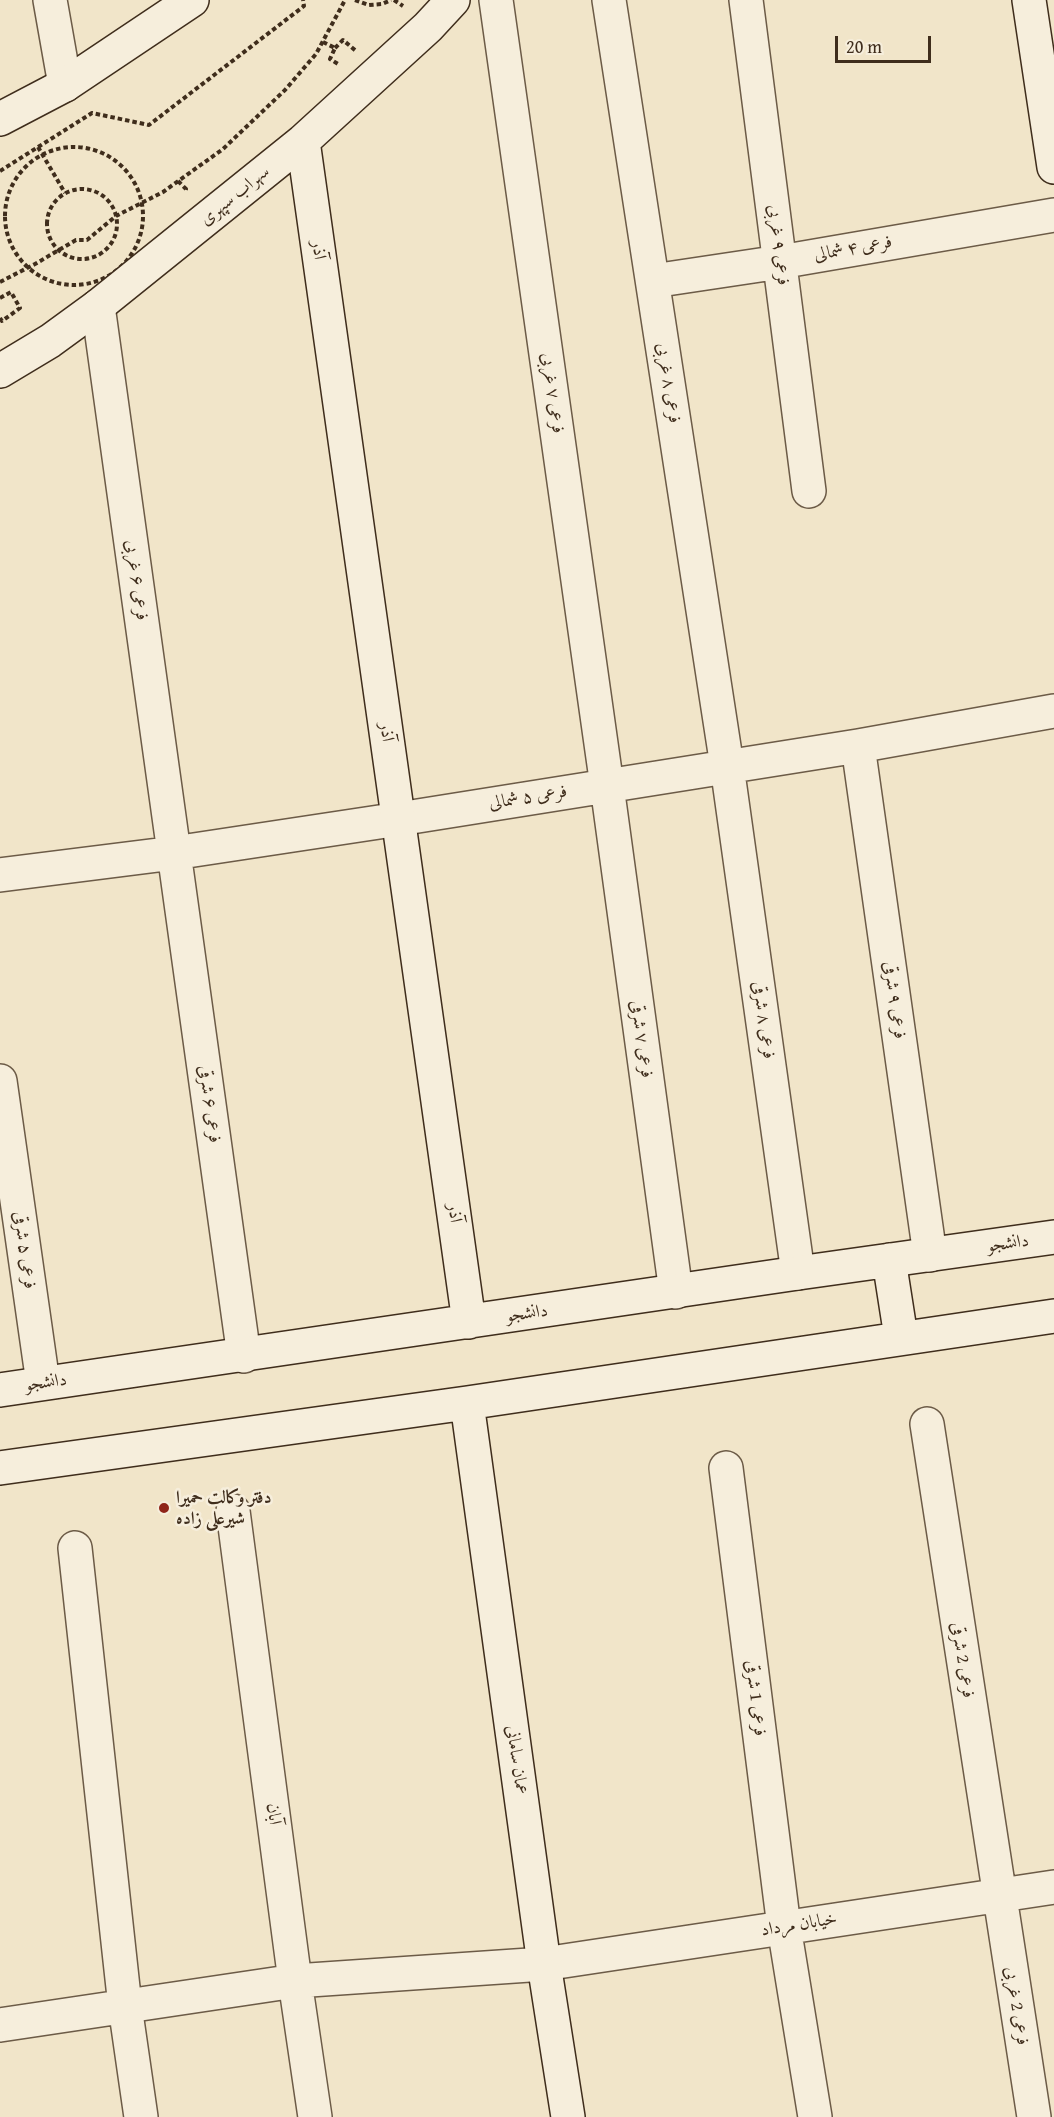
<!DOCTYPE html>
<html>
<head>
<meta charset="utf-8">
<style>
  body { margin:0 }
  #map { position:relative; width:1054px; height:2117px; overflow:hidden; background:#f1e5c9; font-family:"Gentium Book Plus",serif }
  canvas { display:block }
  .scale { position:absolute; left:835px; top:36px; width:96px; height:27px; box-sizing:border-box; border:3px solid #3f2d1c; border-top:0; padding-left:8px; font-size:18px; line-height:21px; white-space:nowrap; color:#3f2d1c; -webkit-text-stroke:4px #f6eedc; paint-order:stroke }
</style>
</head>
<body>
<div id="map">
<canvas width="1054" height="2117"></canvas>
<div class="scale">20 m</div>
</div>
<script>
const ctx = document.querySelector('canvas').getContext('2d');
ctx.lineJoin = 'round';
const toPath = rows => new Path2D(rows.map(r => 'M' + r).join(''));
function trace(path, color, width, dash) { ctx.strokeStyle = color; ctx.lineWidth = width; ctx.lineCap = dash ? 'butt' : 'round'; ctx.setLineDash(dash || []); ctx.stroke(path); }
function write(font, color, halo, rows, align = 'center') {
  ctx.font = font + ' "Gentium Book Plus",Amiri,serif'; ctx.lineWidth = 5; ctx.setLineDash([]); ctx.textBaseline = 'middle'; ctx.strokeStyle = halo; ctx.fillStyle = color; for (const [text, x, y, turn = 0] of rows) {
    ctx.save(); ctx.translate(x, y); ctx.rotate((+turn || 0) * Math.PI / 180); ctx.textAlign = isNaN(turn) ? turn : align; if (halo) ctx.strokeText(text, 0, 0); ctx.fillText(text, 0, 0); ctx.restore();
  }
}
const street = toPath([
  [50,0,65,85],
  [496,0,607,786,676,1292],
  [609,0,727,766,798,1273],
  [746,0,809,491],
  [653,281,780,262,1054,215],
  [98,306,244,1356],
  [858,746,930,1255],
  [0,875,174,853,399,819,858,746,1054,711],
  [0,1081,43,1383],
  [927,1424,1034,2117],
  [726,1468,784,1927,815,2117],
  [233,1511,295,1981,315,2117],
  [75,1548,125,2006,141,2117],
  [0,2025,295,1981,544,1964,1054,1887]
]);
const secondary = toPath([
  [1029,0,1054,167],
  [0,119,65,85,192,0],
  [303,141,469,1322],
  [0,371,50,341,98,306,303,141,428,27,453,0],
  [889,1260,901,1337],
  [0,1390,798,1273,1054,1237],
  [467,1403,544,1964,568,2117],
  [0,1468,467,1403,1054,1316]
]);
trace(street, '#6c5b47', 36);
trace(secondary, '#3f2d1c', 36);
trace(toPath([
  [355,0,369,5,382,4,391,0],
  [394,0,403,6],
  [323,42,335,48,330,59,338,64],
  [335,48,343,40,356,51],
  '5 216a69 69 0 1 1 138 0a69 69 0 1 1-138 0Z',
  [38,147,65,193],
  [0,171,92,113,149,125,304,6,303,0],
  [178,181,186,189,185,191],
  '47 224a35 35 0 1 1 70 0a35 35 0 1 1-70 0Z',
  [0,282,35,264,76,240,87,240,116,216,163,192,223,149,285,90,316,54,345,0],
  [0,298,11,292,20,308,2,321,0,318]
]), '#3f2d1c', 4, [4.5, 3]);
trace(street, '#f6eedc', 33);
trace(secondary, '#f6eedc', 33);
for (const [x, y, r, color] of [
  [164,1508,6,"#8f2418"]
]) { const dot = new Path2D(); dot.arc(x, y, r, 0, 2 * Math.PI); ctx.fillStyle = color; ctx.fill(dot); trace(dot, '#f6eedc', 2); }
write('18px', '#3f2d1c', '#f6eedc', [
  ["سهراب سپهری",235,196,-39],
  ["فرعی ۹ غربی",778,245,83],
  ["فرعی ۴ شمالی",853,249,-10],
  ["آذر",318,250,82],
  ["فرعی ۸ غربی",668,383,81],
  ["فرعی ۷ غربی",552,393,82],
  ["فرعی ۶ غربی",136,580,82],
  ["آذر",386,732,82],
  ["فرعی ۵ شمالی",528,798,-9],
  ["فرعی ۹ شرقی",894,1000,82],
  ["فرعی ۸ شرقی",763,1020,82],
  ["فرعی ۷ شرقی",641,1039,82],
  ["فرعی ۶ شرقی",209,1104,82],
  ["آذر",454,1213,82],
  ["دانشجو",1008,1244,-8],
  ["فرعی ۵ شرقی",24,1250,82],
  ["دانشجو",527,1314,-8],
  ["دانشجو",46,1383,-8],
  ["فرعی 2 شرقی",962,1660,81],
  ["فرعی 1 شرقی",755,1698,83],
  ["عمان سامانی",516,1760,82],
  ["آبان",273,1814,83],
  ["خیابان مرداد",799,1925,-9],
  ["فرعی 2 غربی",1016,2006,81]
]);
write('bold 18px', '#3f2d1c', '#f6eedc', [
  ["دفتر وکالت حمیرا",176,1498],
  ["شیرعلی زاده",176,1519]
], 'left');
</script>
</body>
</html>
